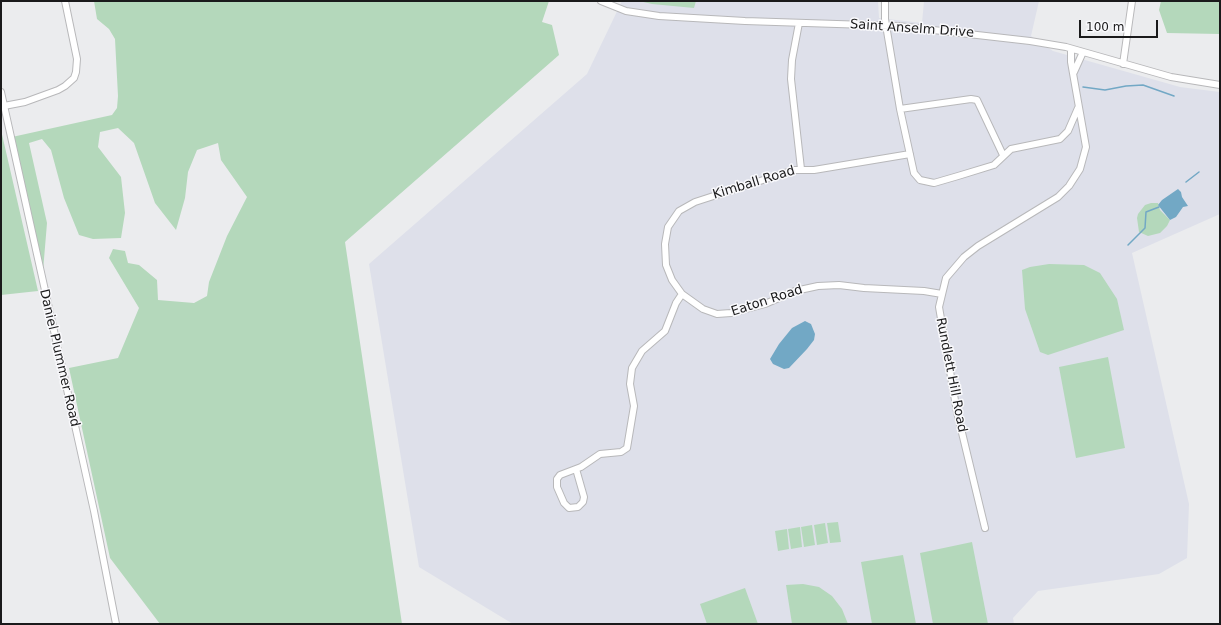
<!DOCTYPE html>
<html>
<head>
<meta charset="utf-8">
<style>
  body { margin:0 }
  #map { position:relative; width:1221px; height:625px; overflow:hidden; background:#ebecee; font-family:"DejaVu Sans",sans-serif }
  canvas { display:block }
  .frame { position:absolute; inset:0; border:2px solid #1a1a1b; pointer-events:none }
  .scale { position:absolute; left:1079px; top:20px; width:79px; height:18px; box-sizing:border-box; border:2px solid #1a1a1b; border-top:0; padding-left:5px; font-size:12px; line-height:14px; white-space:nowrap; color:#1a1a1b; -webkit-text-stroke:3px #f9f9fc; paint-order:stroke }
</style>
</head>
<body>
<div id="map">
<canvas width="1221" height="625"></canvas>
<div class="frame"></div>
<div class="scale">100 m</div>
</div>
<script>
const ctx = document.querySelector('canvas').getContext('2d');
ctx.lineJoin = 'round';
function fillPath(path, color) { ctx.fillStyle = color; ctx.fill(path, 'evenodd'); }
const toPath = rows => new Path2D(rows.map(r => 'M' + r).join(''));
function trace(path, color, width, dash) { ctx.strokeStyle = color; ctx.lineWidth = width; ctx.lineCap = dash ? 'butt' : 'round'; ctx.setLineDash(dash || []); ctx.stroke(path); }
function write(font, color, halo, rows, align = 'center') {
  ctx.font = font + ' "DejaVu Sans",sans-serif'; ctx.lineWidth = 3; ctx.setLineDash([]); ctx.textBaseline = 'middle'; ctx.strokeStyle = halo; ctx.fillStyle = color; for (const [text, x, y, turn = 0] of rows) {
    ctx.save(); ctx.translate(x, y); ctx.rotate((+turn || 0) * Math.PI / 180); ctx.textAlign = isNaN(turn) ? turn : align; if (halo) ctx.strokeText(text, 0, 0); ctx.fillText(text, 0, 0); ctx.restore();
  }
}
fillPath(toPath([
  [622,1,878,1,879,18,922,23,924,1,1039,1,1031,36,1053,51,1180,87,1220,92,1220,214,1132,253,1189,504,1187,558,1159,574,1038,591,1013,618,1014,624,513,624,419,567,369,264,587,74]
]), '#dee0ea');
fillPath(toPath([
  [94,1,549,1,542,22,552,25,559,55,345,242,402,624,160,624,110,558,69,368,118,358,139,308,109,258,113,249,125,251,128,263,139,265,157,280,158,300,194,303,207,296,209,282,227,236,247,197,221,160,218,143,197,150,188,172,185,198,176,230,155,203,134,143,118,128,100,132,98,147,121,177,125,213,121,238,93,239,79,235,64,198,51,150,42,139,29,143,47,223,42,283,12,137,112,115,117,108,118,96,115,39,109,29,97,19],
  [639,1,696,1,694,8,652,4],
  [1161,1,1220,1,1220,34,1167,33,1159,10],
  [1,130,38,291,1,295],
  [1151,203,1158,203,1160,210,1170,220,1167,226,1160,233,1148,236,1139,232,1137,218,1138,214,1145,205],
  [1049,264,1084,265,1100,273,1117,299,1124,330,1048,355,1040,352,1025,309,1022,270,1030,267],
  [1108,357,1125,448,1076,458,1059,367],
  [838,522,841,542,830,543,827,523],
  [825,523,828,543,817,545,814,525],
  [812,525,815,545,804,547,801,527],
  [800,527,802,547,791,549,788,529],
  [787,529,789,549,778,551,775,531],
  [972,542,988,624,933,624,920,553],
  [903,555,916,624,872,624,861,562],
  [803,584,819,587,832,596,842,609,848,624,792,624,786,585],
  [745,588,758,624,707,624,700,604]
]), '#b4d8bb');
fillPath(toPath([
  [1178,189,1181,192,1182,197,1188,206,1183,207,1176,217,1170,220,1158,205,1162,200],
  [805,321,811,324,815,334,814,340,807,349,789,368,784,369,773,364,770,359,779,344,792,328]
]), '#72a8c5');
trace(toPath([
  [1083,87,1105,90,1126,86,1143,85,1174,96],
  [1186,182,1199,172],
  [1128,245,1145,228,1146,212,1159,207]
]), '#72a8c5', 1.5);
const minor = toPath([
  [601,1,626,11,659,16,745,21,898,26,1030,41,1066,47,1171,77,1220,85],
  [885,1,885,19,900,109,914,173,920,180,934,183,958,176,994,165,1011,149,1060,139,1068,131,1078,108],
  [799,23,792,60,791,79,801,169],
  [1123,64,1132,1],
  [1074,72,1083,52],
  [1,92,94,511,116,624],
  [4,106,25,102,58,90,65,86,74,78,76,72,77,59,65,1],
  [900,109,971,99,977,100,1003,155],
  [910,154,814,170,794,170,695,202,679,211,668,227,665,244,666,265,672,280,682,294,703,309,717,314,731,313,765,304,795,291,818,286,839,285,864,288,924,291,942,294],
  [576,469,584,497,583,502,578,507,569,508,564,503,557,487,557,479,560,475,581,467,600,454,621,452,627,448,634,406,630,384,632,368,642,351,665,331,676,303,682,294],
  [985,528,957,412,939,307,946,278,964,257,978,246,1058,197,1069,186,1080,169,1086,147,1071,62,1071,49]
]);
trace(minor, '#b8b8ba', 8);
trace(minor, '#fff', 6);
write('13px', '#1a1a1b', '#f9f9fc', [
  ["Saint Anselm Drive",912,29,4],
  ["Kimball Road",754,183,-17],
  ["Eaton Road",767,301,-18],
  ["Daniel Plummer Road",59,358,77],
  ["Rundlett Hill Road",951,375,79]
]);
</script>
</body>
</html>
